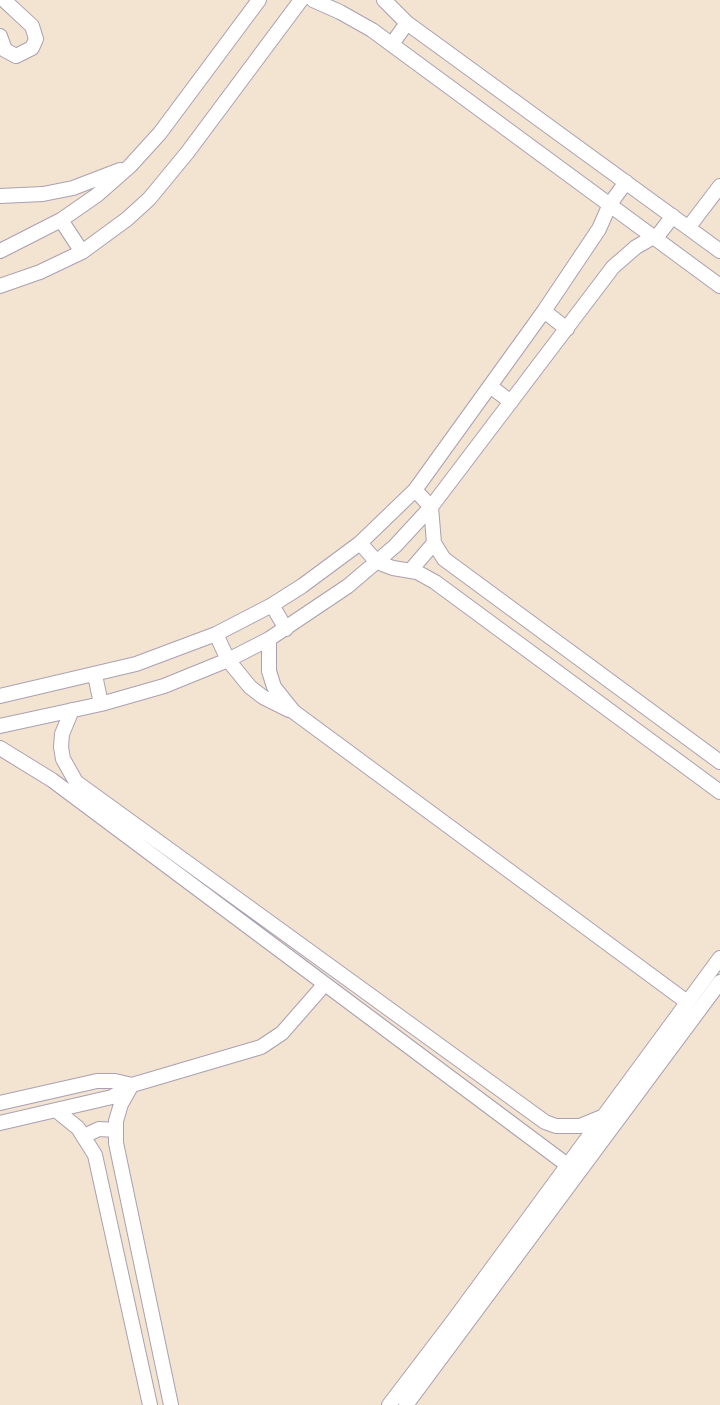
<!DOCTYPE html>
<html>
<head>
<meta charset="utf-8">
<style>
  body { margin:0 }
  canvas { display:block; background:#f6ebfd }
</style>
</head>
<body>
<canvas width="720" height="1405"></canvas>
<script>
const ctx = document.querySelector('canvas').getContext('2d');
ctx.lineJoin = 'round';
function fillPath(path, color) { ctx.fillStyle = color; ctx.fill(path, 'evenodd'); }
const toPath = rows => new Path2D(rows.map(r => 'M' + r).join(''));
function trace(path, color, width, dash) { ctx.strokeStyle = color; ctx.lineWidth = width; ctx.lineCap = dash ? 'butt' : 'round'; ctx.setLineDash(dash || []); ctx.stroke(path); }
fillPath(toPath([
  [0,0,720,0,720,1405,0,1405]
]), '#f3e3d1');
const minor = toPath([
  [313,0,340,12,372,30,720,286],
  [384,0,407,23,720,251],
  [0,36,5,50,16,56,32,48,36,39,32,26,4,0],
  [392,44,407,23],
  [0,196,43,194,73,188,120,170],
  [61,220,82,252],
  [688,228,720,186],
  [0,251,61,220,97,195,130,166,160,133,259,0],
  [0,286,40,272,82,252,127,219,149,199,187,153,301,0],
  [544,311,567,329],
  [490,386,511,402],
  [415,490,431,507,434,543,444,559,720,762],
  [360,543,377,562,393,568,417,572,435,582,720,792],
  [410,571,434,543],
  [272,605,286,629],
  [216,634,228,660,250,687,263,697,289,710],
  [269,639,269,671,274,687,294,712,687,1002],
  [95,675,101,704],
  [0,696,136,664,216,634,272,605,302,586,360,543,415,490,544,311,599,229,610,204,626,182],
  [72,710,62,734,61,747,63,759,76,782,545,1122,556,1126,580,1126,602,1117],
  [0,726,101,704,164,686,228,660,269,639,348,586,395,546,431,507,613,267,636,247,659,234,673,216],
  [0,748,52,780,578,1173],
  [130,1088,121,1104,116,1121,116,1143,171,1405],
  [0,1103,97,1081,115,1081,132,1085],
  [57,1111,78,1128,95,1155,150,1405],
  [0,1123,112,1097,132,1085,261,1047,282,1033,324,985],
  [84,1136,99,1129,116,1130],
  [389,1405,453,1321,720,958],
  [406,1405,720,982]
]);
trace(minor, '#aaa0b1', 16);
trace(minor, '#fff', 14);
</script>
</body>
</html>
